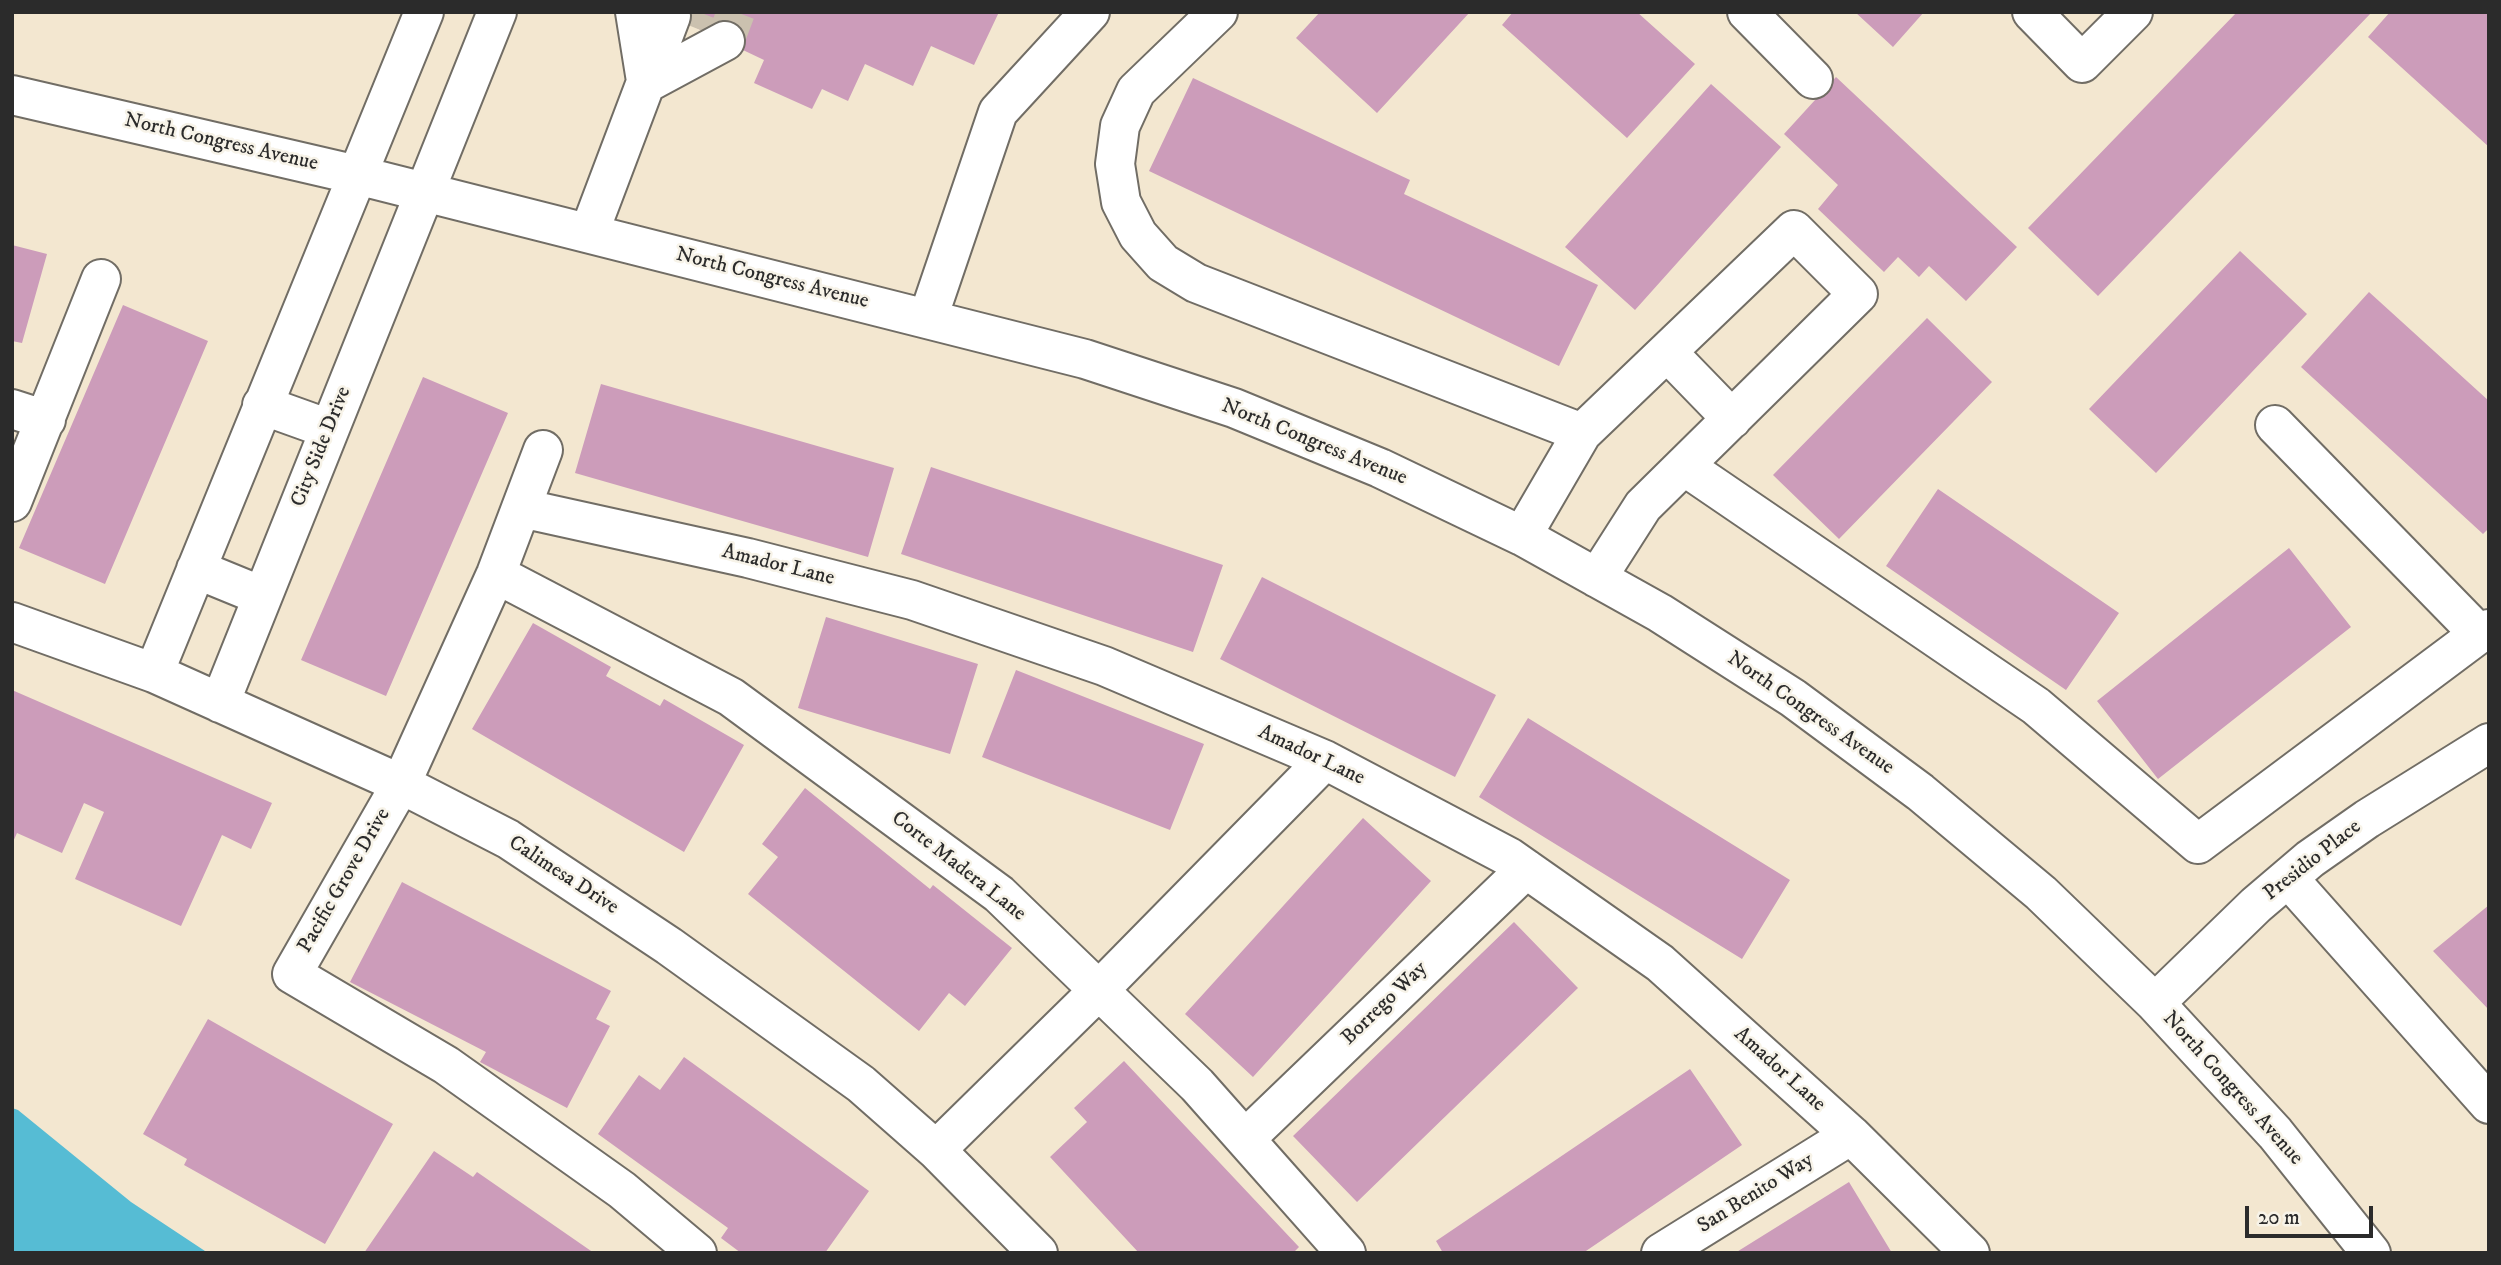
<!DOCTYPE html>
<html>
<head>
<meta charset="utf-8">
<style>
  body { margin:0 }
  #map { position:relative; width:2501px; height:1265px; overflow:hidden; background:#f3e7d0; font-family:"IM FELL DW Pica",serif }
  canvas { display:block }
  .frame { position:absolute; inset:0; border:14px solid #2b2b2b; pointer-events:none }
  .scale { position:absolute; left:2245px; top:1206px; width:128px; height:32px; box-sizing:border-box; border:4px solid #2b2b2b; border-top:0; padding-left:9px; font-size:21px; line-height:24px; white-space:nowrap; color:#2b2b2b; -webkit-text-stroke:5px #f7f3e8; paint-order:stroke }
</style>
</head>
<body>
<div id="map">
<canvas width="2501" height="1265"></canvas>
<div class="frame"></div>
<div class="scale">20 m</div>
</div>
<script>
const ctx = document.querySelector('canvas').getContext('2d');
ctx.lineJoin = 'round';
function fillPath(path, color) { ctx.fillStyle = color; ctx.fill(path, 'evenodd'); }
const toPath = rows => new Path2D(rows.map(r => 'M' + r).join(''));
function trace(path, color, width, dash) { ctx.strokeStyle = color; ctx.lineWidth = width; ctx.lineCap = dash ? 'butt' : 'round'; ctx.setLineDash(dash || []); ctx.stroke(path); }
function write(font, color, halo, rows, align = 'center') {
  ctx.font = font + ' "IM FELL DW Pica",serif'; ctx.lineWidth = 5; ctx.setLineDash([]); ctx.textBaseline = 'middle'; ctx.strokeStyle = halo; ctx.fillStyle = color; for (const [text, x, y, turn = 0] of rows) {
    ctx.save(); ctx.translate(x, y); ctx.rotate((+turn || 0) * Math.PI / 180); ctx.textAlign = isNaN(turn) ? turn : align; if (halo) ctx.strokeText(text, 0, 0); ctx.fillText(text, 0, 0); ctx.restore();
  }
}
fillPath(toPath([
  [12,1108,18,1110,131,1202,208,1253,12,1253]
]), '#56bcd4');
fillPath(toPath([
  [663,12,999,12,974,65,931,46,913,86,865,64,848,101,822,89,812,109,754,83,764,60],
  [1320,12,1470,12,1377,113,1296,38],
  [1513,12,1637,12,1695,64,1627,138,1502,25],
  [1855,12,1924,12,1893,47],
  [2237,12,2372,12,2098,296,2028,228],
  [2390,12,2489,12,2489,147,2368,37],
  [1836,77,2017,247,1966,301,1929,266,1919,277,1898,257,1884,272,1818,209,1838,185,1784,134],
  [1193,78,1410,180,1404,194,1598,285,1559,366,1149,171],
  [1711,84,1781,147,1635,310,1565,247],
  [12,245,47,254,22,343,12,341],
  [2240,251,2307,314,2156,473,2089,409],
  [2369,292,2489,401,2489,528,2483,534,2301,367],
  [123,305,208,341,105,584,19,548],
  [1927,318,1992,382,1839,539,1773,475],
  [423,377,508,413,386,696,301,660],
  [601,384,894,468,868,557,575,473],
  [931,467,1223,565,1193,652,901,554],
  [1938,489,2119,613,2066,690,1886,566],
  [2289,548,2351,627,2158,779,2097,701],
  [1262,577,1496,695,1455,777,1220,659],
  [826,617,978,664,950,754,798,708],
  [533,623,611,667,606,676,660,706,664,699,744,745,684,852,472,729],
  [1016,670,1204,744,1170,830,982,757],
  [12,690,272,803,251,849,222,835,181,926,75,879,104,812,84,803,62,853,17,833,12,844],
  [1528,718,1790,880,1742,959,1479,797],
  [805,788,930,889,933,885,1012,948,965,1006,949,993,919,1031,748,894,778,857,762,844],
  [1363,818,1431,881,1253,1077,1185,1014],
  [402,882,611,991,596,1019,610,1026,567,1108,480,1062,486,1052,350,982],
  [2489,905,2489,1010,2433,951],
  [1514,922,1578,988,1357,1202,1293,1136],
  [208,1019,393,1124,325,1244,184,1165,187,1159,143,1134],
  [684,1057,869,1191,825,1253,741,1253,721,1238,728,1228,598,1134,639,1075,660,1090],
  [1124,1061,1299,1247,1293,1253,1139,1253,1050,1157,1087,1122,1074,1108],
  [1690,1069,1742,1145,1583,1253,1443,1253,1436,1241],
  [434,1151,473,1177,477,1172,594,1253,364,1253],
  [1849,1182,1892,1253,1735,1253]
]), '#cc9cba');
trace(toPath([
  [693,27,699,12],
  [725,41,736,12]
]), '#cbc1af', 38, [38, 19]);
const minor = toPath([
  [635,12,646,81],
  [1218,12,1136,91,1120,126,1115,164,1121,202,1138,235,1163,263,1196,283,1582,433,1522,536],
  [1747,12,1813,79],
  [2032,12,2082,63,2133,12],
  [647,83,725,41],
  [12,95,357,175,1085,359,1234,408,1380,468,1522,536,1660,613,1793,698,1920,792,2041,893,2155,1003,2275,1133,2371,1253],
  [589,233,671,16],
  [928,318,998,112,1090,12],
  [1668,353,1732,419],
  [262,405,329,429],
  [12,409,46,420],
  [2275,425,2479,634],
  [1582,433,1794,230,1858,294,1643,506,1597,578],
  [543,450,496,574,401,784,292,974,446,1065,622,1190,697,1253],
  [1684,466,2036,706,2198,844,2479,634,2489,629],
  [12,502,101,279],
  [521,508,748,558,912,600,1104,666,1325,760,1509,857,1660,963,1851,1135,1970,1253],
  [196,569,262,596],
  [496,574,731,697,999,894,1197,1085,1346,1253],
  [12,622,154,673,401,784,508,839,669,946,861,1084,936,1150,1038,1253],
  [154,673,424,12],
  [220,703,497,12],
  [2288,878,2489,1104],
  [2155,1003,2256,905,2310,859,2367,819,2489,743],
  [1245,1139,1526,869],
  [936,1150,1099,990,1325,760],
  [1661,1253,1851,1135]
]);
trace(minor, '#716d65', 42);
trace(minor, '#fff', 38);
write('21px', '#2b2b2b', '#f7f3e8', [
  ["North Congress Avenue",221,143,13],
  ["North Congress Avenue",772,279,14],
  ["North Congress Avenue",1314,443,22],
  ["City Side Drive",322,447,-68],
  ["Amador Lane",778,566,14],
  ["North Congress Avenue",1810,714,35],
  ["Amador Lane",1311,756,25],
  ["Presidio Place",2313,861,-38],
  ["Corte Madera Lane",958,867,38],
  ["Calimesa Drive",563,876,33],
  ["Pacific Grove Drive",345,881,-60],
  ["Borrego Way",1385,1004,-44],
  ["Amador Lane",1779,1070,42],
  ["North Congress Avenue",2232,1089,48],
  ["San Benito Way",1756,1194,-32]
]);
</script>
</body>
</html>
